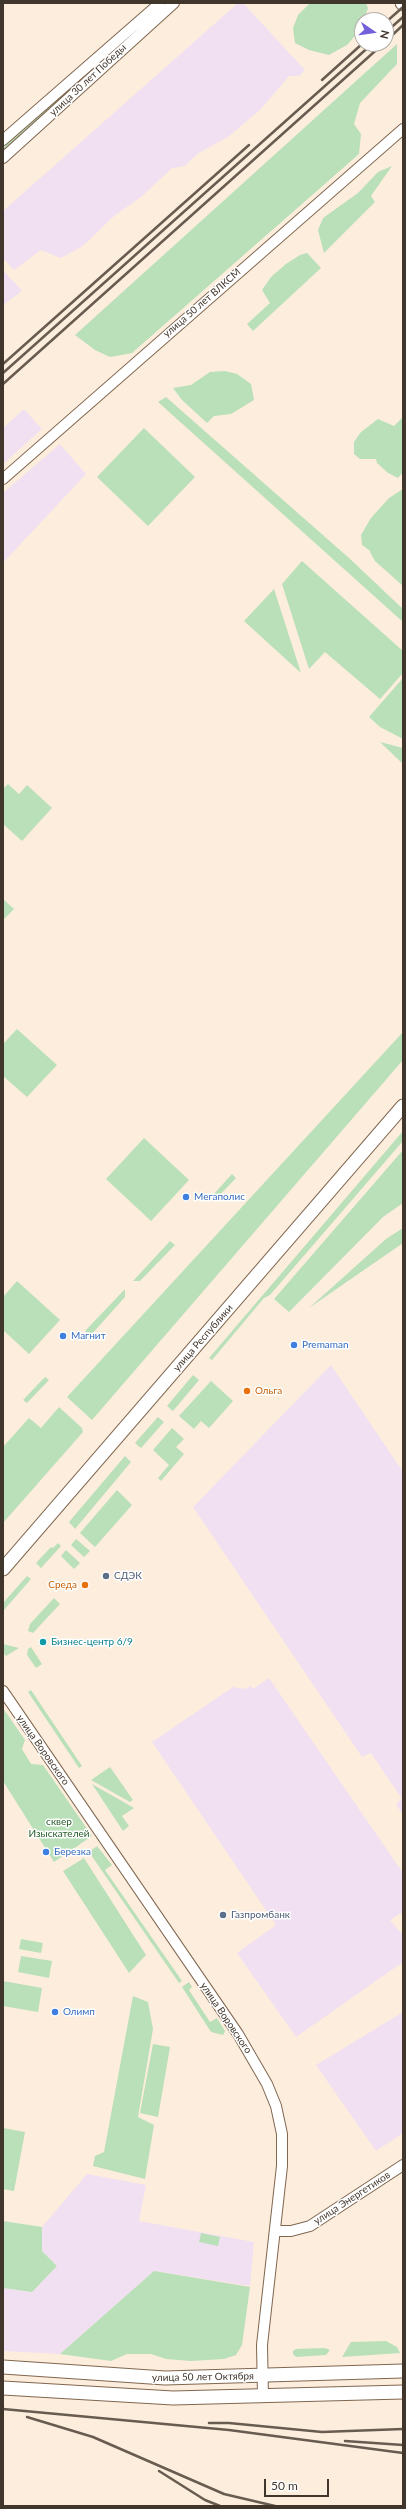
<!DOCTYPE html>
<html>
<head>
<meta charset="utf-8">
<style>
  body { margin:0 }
  #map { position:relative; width:406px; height:2509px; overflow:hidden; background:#fdeddd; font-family:Lato,sans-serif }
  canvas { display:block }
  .frame { position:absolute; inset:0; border:4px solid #41362c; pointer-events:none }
  .north { position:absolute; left:354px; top:12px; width:40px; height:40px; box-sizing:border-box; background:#fff; border:1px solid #b3afab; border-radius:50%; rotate:103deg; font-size:11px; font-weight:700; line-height:16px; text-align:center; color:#41362c }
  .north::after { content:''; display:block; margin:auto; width:14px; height:18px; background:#7460da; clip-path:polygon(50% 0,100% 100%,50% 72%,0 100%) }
  .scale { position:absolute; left:264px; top:2479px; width:65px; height:18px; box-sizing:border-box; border:2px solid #41362c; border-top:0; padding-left:5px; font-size:12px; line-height:14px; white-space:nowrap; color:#41362c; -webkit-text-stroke:3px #fff; paint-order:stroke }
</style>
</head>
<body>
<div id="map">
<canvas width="406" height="2509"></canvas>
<div class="frame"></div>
<div class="north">N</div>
<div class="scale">50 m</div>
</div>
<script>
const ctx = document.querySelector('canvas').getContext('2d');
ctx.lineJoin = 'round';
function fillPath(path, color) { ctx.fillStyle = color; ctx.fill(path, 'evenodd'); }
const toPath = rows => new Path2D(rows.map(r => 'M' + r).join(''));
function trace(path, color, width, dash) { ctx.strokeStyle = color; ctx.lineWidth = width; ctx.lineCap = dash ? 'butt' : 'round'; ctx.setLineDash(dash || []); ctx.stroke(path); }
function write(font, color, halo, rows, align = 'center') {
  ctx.font = font + ' Lato,sans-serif'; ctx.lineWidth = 3; ctx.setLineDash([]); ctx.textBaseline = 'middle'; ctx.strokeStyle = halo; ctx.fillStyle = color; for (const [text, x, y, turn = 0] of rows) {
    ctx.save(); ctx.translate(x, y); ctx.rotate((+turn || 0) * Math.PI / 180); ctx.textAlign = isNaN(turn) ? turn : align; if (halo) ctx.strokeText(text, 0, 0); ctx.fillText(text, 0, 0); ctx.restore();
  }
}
fillPath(toPath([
  [238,3,243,3,305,70,299,76,289,76,261,109,228,137,197,154,185,166,172,168,141,197,114,216,83,246,61,258,41,250,14,270,3,258,3,211],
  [3,270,22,291,3,305],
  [24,409,42,429,3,464,3,428],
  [60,444,86,474,3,563,3,493],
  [331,1365,403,1472,403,1815,396,1804,402,1799,371,1753,362,1757,193,1507],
  [269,1678,403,1873,403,1912,390,1920,403,1935,403,1962,296,2037,237,1953,276,1925,152,1742,233,1687,245,1689,251,1686,253,1689],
  [403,2012,403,2133,376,2151,316,2065],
  [87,2174,146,2185,139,2221,254,2242,250,2286,154,2271,60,2354,3,2351,3,2288,32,2292,57,2266,42,2251,42,2227]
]), '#f1e0f1');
fillPath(toPath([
  [310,3,366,3,368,8,364,20,362,20,362,28,347,45,329,55,309,50,295,43,293,28,298,15],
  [137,30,138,32,3,150,3,147],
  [397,44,397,64,360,103,354,124,361,134,359,154,132,353,110,357,95,350,75,335],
  [392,166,371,196,375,202,324,253,318,230,323,218,358,193,378,172],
  [307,253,321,268,253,331,247,324,270,303,262,290,271,277,286,264,300,255],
  [225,371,237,374,251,384,254,400,231,414,214,416,207,423,182,400,173,388,191,385,210,372],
  [166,397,349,558,403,609,403,622,158,402],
  [403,417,403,472,398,478,388,473,377,463,376,459,360,459,354,454,354,442,361,432,378,419,394,426],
  [144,428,195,477,148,526,97,477],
  [403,489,403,586,375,561,369,550,362,545,361,535,371,518,389,498],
  [302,561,403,651,403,673,380,699,325,652,309,669,282,584],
  [274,589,301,673,244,621],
  [403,678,403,739,380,727,369,717],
  [380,742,403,748,403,764],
  [8,784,19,794,27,785,52,808,22,841,3,824,3,789],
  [3,899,14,909,3,920],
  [17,1029,57,1065,27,1097,3,1076,3,1044],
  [403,1032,403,1060,92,1420,67,1397],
  [403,1131,403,1141,270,1295,264,1298,212,1360,209,1358],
  [144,1138,189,1180,151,1221,106,1179],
  [403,1150,403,1203,383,1217,289,1312,274,1299],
  [232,1174,236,1178,215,1200,212,1196],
  [403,1228,403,1243,309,1308,386,1239],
  [170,1241,175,1245,140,1281,133,1281],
  [17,1281,60,1320,29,1354,3,1330,3,1297],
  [125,1289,125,1297,90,1336,85,1331],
  [193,1375,199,1380,173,1411,167,1406],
  [45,1377,49,1380,27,1403,23,1400],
  [211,1381,233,1401,209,1428,201,1421,194,1429,179,1416],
  [59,1407,82,1428,83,1432,3,1523,3,1447,29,1418,41,1428],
  [158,1417,164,1422,141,1448,135,1443],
  [172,1428,184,1439,176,1447,184,1454,161,1481,158,1478,169,1465,153,1450],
  [125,1456,131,1462,75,1529,69,1522],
  [117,1490,132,1505,95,1547,80,1533],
  [76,1539,90,1551,84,1557,71,1545],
  [58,1543,61,1546,41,1568,36,1563,51,1547,53,1548],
  [66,1550,80,1563,74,1569,61,1556],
  [27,1576,31,1579,4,1610,3,1603],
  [54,1598,60,1604,33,1633,28,1631,30,1624],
  [3,1644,19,1648,6,1656,3,1652],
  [31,1647,42,1664,36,1668,27,1655,28,1649],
  [31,1690,82,1766,79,1768,28,1692],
  [3,1708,25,1740,22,1749,31,1764,43,1765,92,1836,54,1862,3,1781],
  [110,1767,133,1800,130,1802,91,1780],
  [92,1784,134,1808,122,1816,129,1826,123,1831],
  [97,1846,112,1865,105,1870,182,1981,179,1983,89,1852],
  [84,1858,146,1955,129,1973,63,1871],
  [21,1939,43,1943,41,1953,19,1949],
  [21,1956,52,1961,49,1978,18,1972],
  [3,1981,42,1988,38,2012,3,2006],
  [189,1982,192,1987,189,1990,210,2022,217,2018,225,2031,223,2035,211,2032,182,1987],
  [133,1996,148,2002,153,2029,138,2117,154,2125,145,2179,93,2166,95,2156,104,2152],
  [153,2044,170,2047,158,2117,140,2113],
  [3,2128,25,2132,14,2191,3,2189],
  [3,2221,42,2227,42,2251,57,2266,32,2292,3,2288],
  [201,2233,220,2237,218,2246,199,2242],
  [154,2271,250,2287,242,2345,236,2355,224,2359,191,2361,166,2359,151,2354,127,2354,111,2361,60,2354],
  [386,2341,397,2347,400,2353,342,2357,351,2342],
  [325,2348,330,2350,326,2355,296,2357,293,2354,293,2351,296,2349]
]), '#b9e0b8');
const minor = toPath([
  [3,140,160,3],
  [3,158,174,3],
  [3,479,403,129],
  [3,1691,238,2034,267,2084,276,2106,282,2134,282,2166,262,2345,263,2397],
  [276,2231,291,2231,310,2226,403,2165]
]);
const major = toPath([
  [402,3,403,4],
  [3,1569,403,1106],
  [3,2367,165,2378,403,2371],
  [3,2388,173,2398,403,2392]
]);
trace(minor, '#7f6750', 12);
trace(major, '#7f6750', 15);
trace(minor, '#fff', 10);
trace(major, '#fff', 13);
trace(toPath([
  [386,22,403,7],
  [386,32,403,17],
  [386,41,403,25],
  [322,80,362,44],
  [3,364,249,145],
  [3,373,372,44],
  [3,384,383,44],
  [3,2409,229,2430,403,2453],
  [27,2417,93,2437,224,2494,275,2506],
  [209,2423,229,2423,322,2432,403,2429],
  [345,2441,403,2445],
  [159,2471,205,2500,220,2506]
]), '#685c51', 2.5);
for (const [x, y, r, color] of [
  [186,1197,4,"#3f7fe0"],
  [63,1336,4,"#3f7fe0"],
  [294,1345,4,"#3f7fe0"],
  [247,1391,4,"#e8710a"],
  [106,1576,4,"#5c6f8a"],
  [85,1585,4,"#e8710a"],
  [43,1642,4,"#0f9aa8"],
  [46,1852,4,"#3f7fe0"],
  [223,1915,4,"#5c6f8a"],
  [55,2012,4,"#3f7fe0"]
]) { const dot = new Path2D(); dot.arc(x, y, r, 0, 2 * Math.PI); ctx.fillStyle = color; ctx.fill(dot); trace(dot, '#fff', 1.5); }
write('10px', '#41362c', '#fff', [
  ["улица 30 лет Победы",88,80,-43],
  ["улица 50 лет ВЛКСМ",202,303,-41],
  ["улица Республики",203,1338,-49],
  ["улица Воровского",43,1750,55],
  ["улица Воровского",226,2018,56],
  ["улица Энергетиков",352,2198,-33],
  ["улица 50 лет Октября",203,2377,-1]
]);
write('10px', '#366cbe', '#fff', [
  ["Мегаполис",194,1197],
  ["Магнит",71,1336],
  ["Premaman",302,1345],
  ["Березка",54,1852],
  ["Олимп",63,2012]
], 'left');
write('10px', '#c56008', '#fff', [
  ["Ольга",255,1391],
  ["Среда",77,1585,"right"]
], 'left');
write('10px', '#4e5e75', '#fff', [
  ["СДЭК",114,1576],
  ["Газпромбанк",231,1915]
], 'left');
write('10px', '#0d838f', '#fff', [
  ["Бизнес-центр 6/9",51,1642]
], 'left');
write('10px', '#265c28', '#fff', [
  ["сквер",59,1822],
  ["Изыскателей",59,1834]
]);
</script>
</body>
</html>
